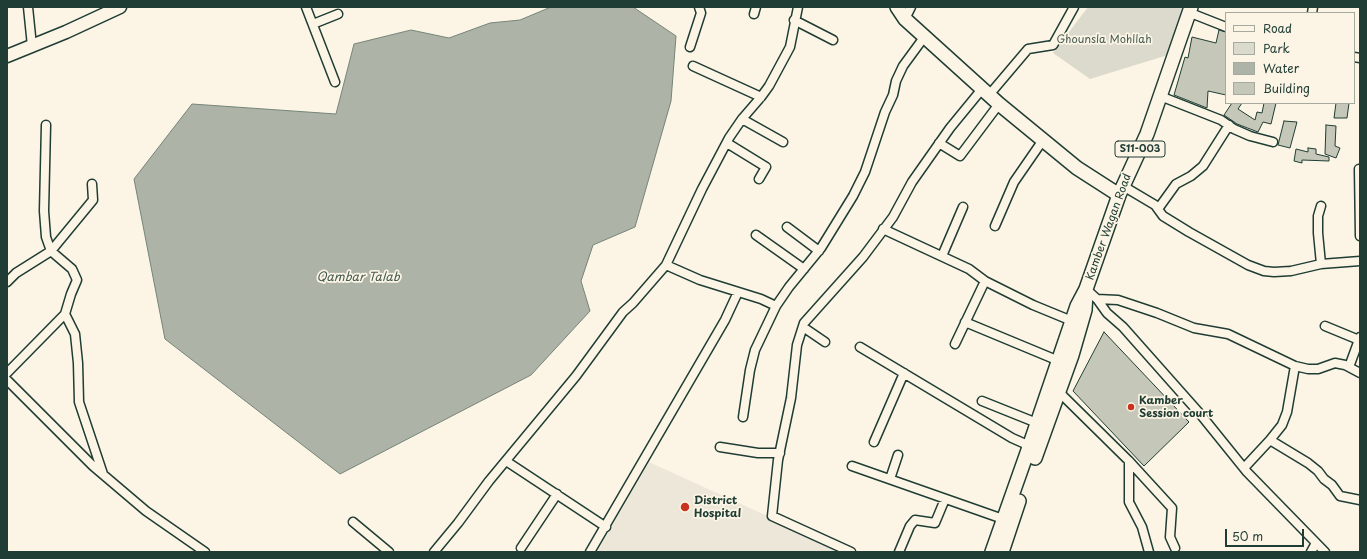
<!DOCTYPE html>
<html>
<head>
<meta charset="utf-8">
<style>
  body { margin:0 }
  #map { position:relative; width:1367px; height:559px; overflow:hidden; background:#fcf5e5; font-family:"Playpen Sans",sans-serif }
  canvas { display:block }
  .frame { position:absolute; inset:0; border:8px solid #1f3d34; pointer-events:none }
  .legend { position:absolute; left:1225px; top:12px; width:130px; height:92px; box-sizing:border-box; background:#fcf5e5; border:1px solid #a4ab9e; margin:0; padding:5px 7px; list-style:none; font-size:12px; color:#1f3d34 }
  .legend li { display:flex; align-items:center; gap:8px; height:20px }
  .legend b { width:20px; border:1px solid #a4ab9e }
  .scale { position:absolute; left:1225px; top:529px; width:79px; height:18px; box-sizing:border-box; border:2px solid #1f3d34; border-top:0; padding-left:5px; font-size:12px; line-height:14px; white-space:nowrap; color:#1f3d34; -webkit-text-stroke:3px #fcf5e5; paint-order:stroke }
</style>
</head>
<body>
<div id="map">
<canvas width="1367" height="559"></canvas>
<div class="frame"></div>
<ul class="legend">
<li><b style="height:5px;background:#fcf5e5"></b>Road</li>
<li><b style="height:11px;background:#dcdacc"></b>Park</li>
<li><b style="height:11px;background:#aeb3a7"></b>Water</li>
<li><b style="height:11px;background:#c5c7b9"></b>Building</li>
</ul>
<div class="scale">50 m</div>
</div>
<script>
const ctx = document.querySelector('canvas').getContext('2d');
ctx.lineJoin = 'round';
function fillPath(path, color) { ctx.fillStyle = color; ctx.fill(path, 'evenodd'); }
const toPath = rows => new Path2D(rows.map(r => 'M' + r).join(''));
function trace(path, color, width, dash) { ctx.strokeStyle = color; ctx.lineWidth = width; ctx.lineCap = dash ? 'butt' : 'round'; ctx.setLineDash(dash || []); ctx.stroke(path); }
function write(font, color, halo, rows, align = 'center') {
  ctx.font = font + ' "Playpen Sans",sans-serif'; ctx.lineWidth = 3.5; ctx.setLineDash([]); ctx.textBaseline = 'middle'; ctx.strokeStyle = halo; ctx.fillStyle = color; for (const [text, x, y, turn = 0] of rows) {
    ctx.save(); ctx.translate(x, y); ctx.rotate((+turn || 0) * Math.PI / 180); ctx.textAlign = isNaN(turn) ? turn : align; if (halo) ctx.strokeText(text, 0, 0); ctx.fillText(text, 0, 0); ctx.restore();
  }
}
fillPath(toPath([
  [649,462,846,552,597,552]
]), '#ece7d8');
fillPath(toPath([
  [1088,7,1183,7,1168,55,1090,79,1053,53]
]), '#dcdacc');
const water = toPath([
  [551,7,633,7,676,36,671,101,635,227,593,245,581,281,590,311,531,375,340,474,165,339,134,179,192,104,336,114,354,44,411,30,449,38,490,23,520,20,551,7]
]);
fillPath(water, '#aeb3a7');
trace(water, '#758479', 1);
const building = toPath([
  [1219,30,1226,32,1226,95,1208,91,1207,108,1174,95,1185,57,1188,58,1192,37,1216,43,1219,30],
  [1232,103,1242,103,1238,109,1255,120,1257,112,1262,113,1264,103,1276,103,1271,124,1263,122,1258,132,1237,124,1224,115,1232,103],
  [1336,103,1349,103,1347,118,1334,118,1336,103],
  [1284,121,1297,122,1290,148,1278,145,1284,121],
  [1326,125,1336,126,1335,146,1340,148,1336,158,1325,154,1326,125],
  [1308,148,1316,149,1316,154,1329,157,1329,161,1302,160,1302,163,1294,161,1296,149,1308,152,1308,148],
  [1104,332,1189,422,1144,466,1073,391,1104,332]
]);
fillPath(building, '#c5c7b9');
trace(building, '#1f3d34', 1);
const street = toPath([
  [28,7,32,46],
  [306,7,335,82],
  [1188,12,1226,27],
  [1312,13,1313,7],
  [754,14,756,7],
  [905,19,911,7],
  [794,20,833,40],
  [313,24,338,14],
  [690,47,701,13,699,7],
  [1354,57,1360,58],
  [693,66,761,97],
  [989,95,1028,49,1053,45,1074,7],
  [1160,96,1221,120,1234,129,1250,136,1273,142],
  [742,119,783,142],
  [46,125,44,211,46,237,51,251,72,269,77,280,71,294,65,314,75,334,78,363,79,402,103,474],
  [727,143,766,167,759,179],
  [939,143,960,156,999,104],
  [1359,169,1360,236],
  [1123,186,1155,205,1163,216,1189,232,1248,265,1264,271,1274,272,1291,271,1321,264,1360,261],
  [1321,206,1318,216,1318,233,1321,264],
  [1158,209,1176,184,1191,176,1203,166,1229,125],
  [995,226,1014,182,1043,140],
  [787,227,819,251],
  [883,229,969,269,985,281,1033,305,1072,321],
  [756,235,804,269],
  [942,256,963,207],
  [666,265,700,280,761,299,776,306],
  [7,282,16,273,51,251,93,200,92,184],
  [1086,289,1097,299,1107,313,1123,327,1201,415,1247,472,1325,552],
  [1097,299,1118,300,1157,313,1194,328,1228,334,1295,366,1308,369,1318,369,1335,363,1345,365,1360,373],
  [965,322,1059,361],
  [1325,326,1359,340],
  [803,327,825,342],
  [955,344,985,281],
  [860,347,1012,438,1030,446],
  [1349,367,1360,337],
  [7,373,65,314],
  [7,380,93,466,146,511,205,552],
  [1059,392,1129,461,1172,508,1170,537,1175,548],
  [982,401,1037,423],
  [743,417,750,370,755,350,776,306,789,287,821,248,853,196,865,172,885,112,893,95,896,81,903,66,925,36],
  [1270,440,1308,463,1318,471,1324,479,1332,485,1340,496,1360,500],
  [874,442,904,373],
  [720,447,758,453,780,453],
  [506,461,606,527],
  [1129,461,1129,502,1142,527,1149,552],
  [852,466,1003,519],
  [1244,468,1270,440,1282,425,1287,412,1295,366],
  [890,479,898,455],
  [353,522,389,552],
  [521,548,557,494],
  [434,552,458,523,489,481,576,376,623,312,633,303,666,265,702,189,729,138,742,119,761,97,769,86,790,47,798,7],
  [590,552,725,320,738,292],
  [851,552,772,516,778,460,791,398,797,345,804,323,863,257,893,217,912,182,950,128,982,89],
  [899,552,910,526,915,520,935,523,945,499],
  [1311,552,1316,543]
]);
const secondary = toPath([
  [7,56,66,32,120,7]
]);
const primary = toPath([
  [897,7,905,19,999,104,1077,168,1119,195],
  [1035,458,1072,355,1085,310,1086,293],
  [992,552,1027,453,1077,306,1086,289,1119,195,1147,134,1191,7],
  [1002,552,1019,501]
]);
trace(street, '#1f3d34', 11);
trace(secondary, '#1f3d34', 15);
trace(primary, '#1f3d34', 16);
trace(street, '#fcf5e5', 8);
trace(secondary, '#fcf5e5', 12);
trace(primary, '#fcf5e5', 13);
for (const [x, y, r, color] of [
  [1131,407,4,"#c8321e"],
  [685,507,5,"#c8321e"]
]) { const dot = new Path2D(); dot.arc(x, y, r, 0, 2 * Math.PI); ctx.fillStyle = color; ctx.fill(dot); trace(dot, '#fcf5e5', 1.5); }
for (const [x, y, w] of [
  [1140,149,50]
]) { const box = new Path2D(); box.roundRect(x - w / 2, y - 8, w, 16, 3); ctx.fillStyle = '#fcf5e5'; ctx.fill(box); trace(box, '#1f3d34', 1); }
write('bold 10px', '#1f3d34', null, [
  ["S11-003",1140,149]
]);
write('11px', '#455c52', '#fcf5e5', [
  ["Ghounsla Mohllah",1104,40]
]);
write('11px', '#1f3d34', '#fcf5e5', [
  ["Kamber Wagan Road",1109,227,-70]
]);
write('bold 11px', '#1f3d34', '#fcf5e5', [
  ["Kamber",1139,401],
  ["Session court",1139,414],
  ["District",694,501],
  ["Hospital",694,514]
], 'left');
write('italic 12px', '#435a51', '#fcf5e5', [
  ["Qambar Talab",358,278]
]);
</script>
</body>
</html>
